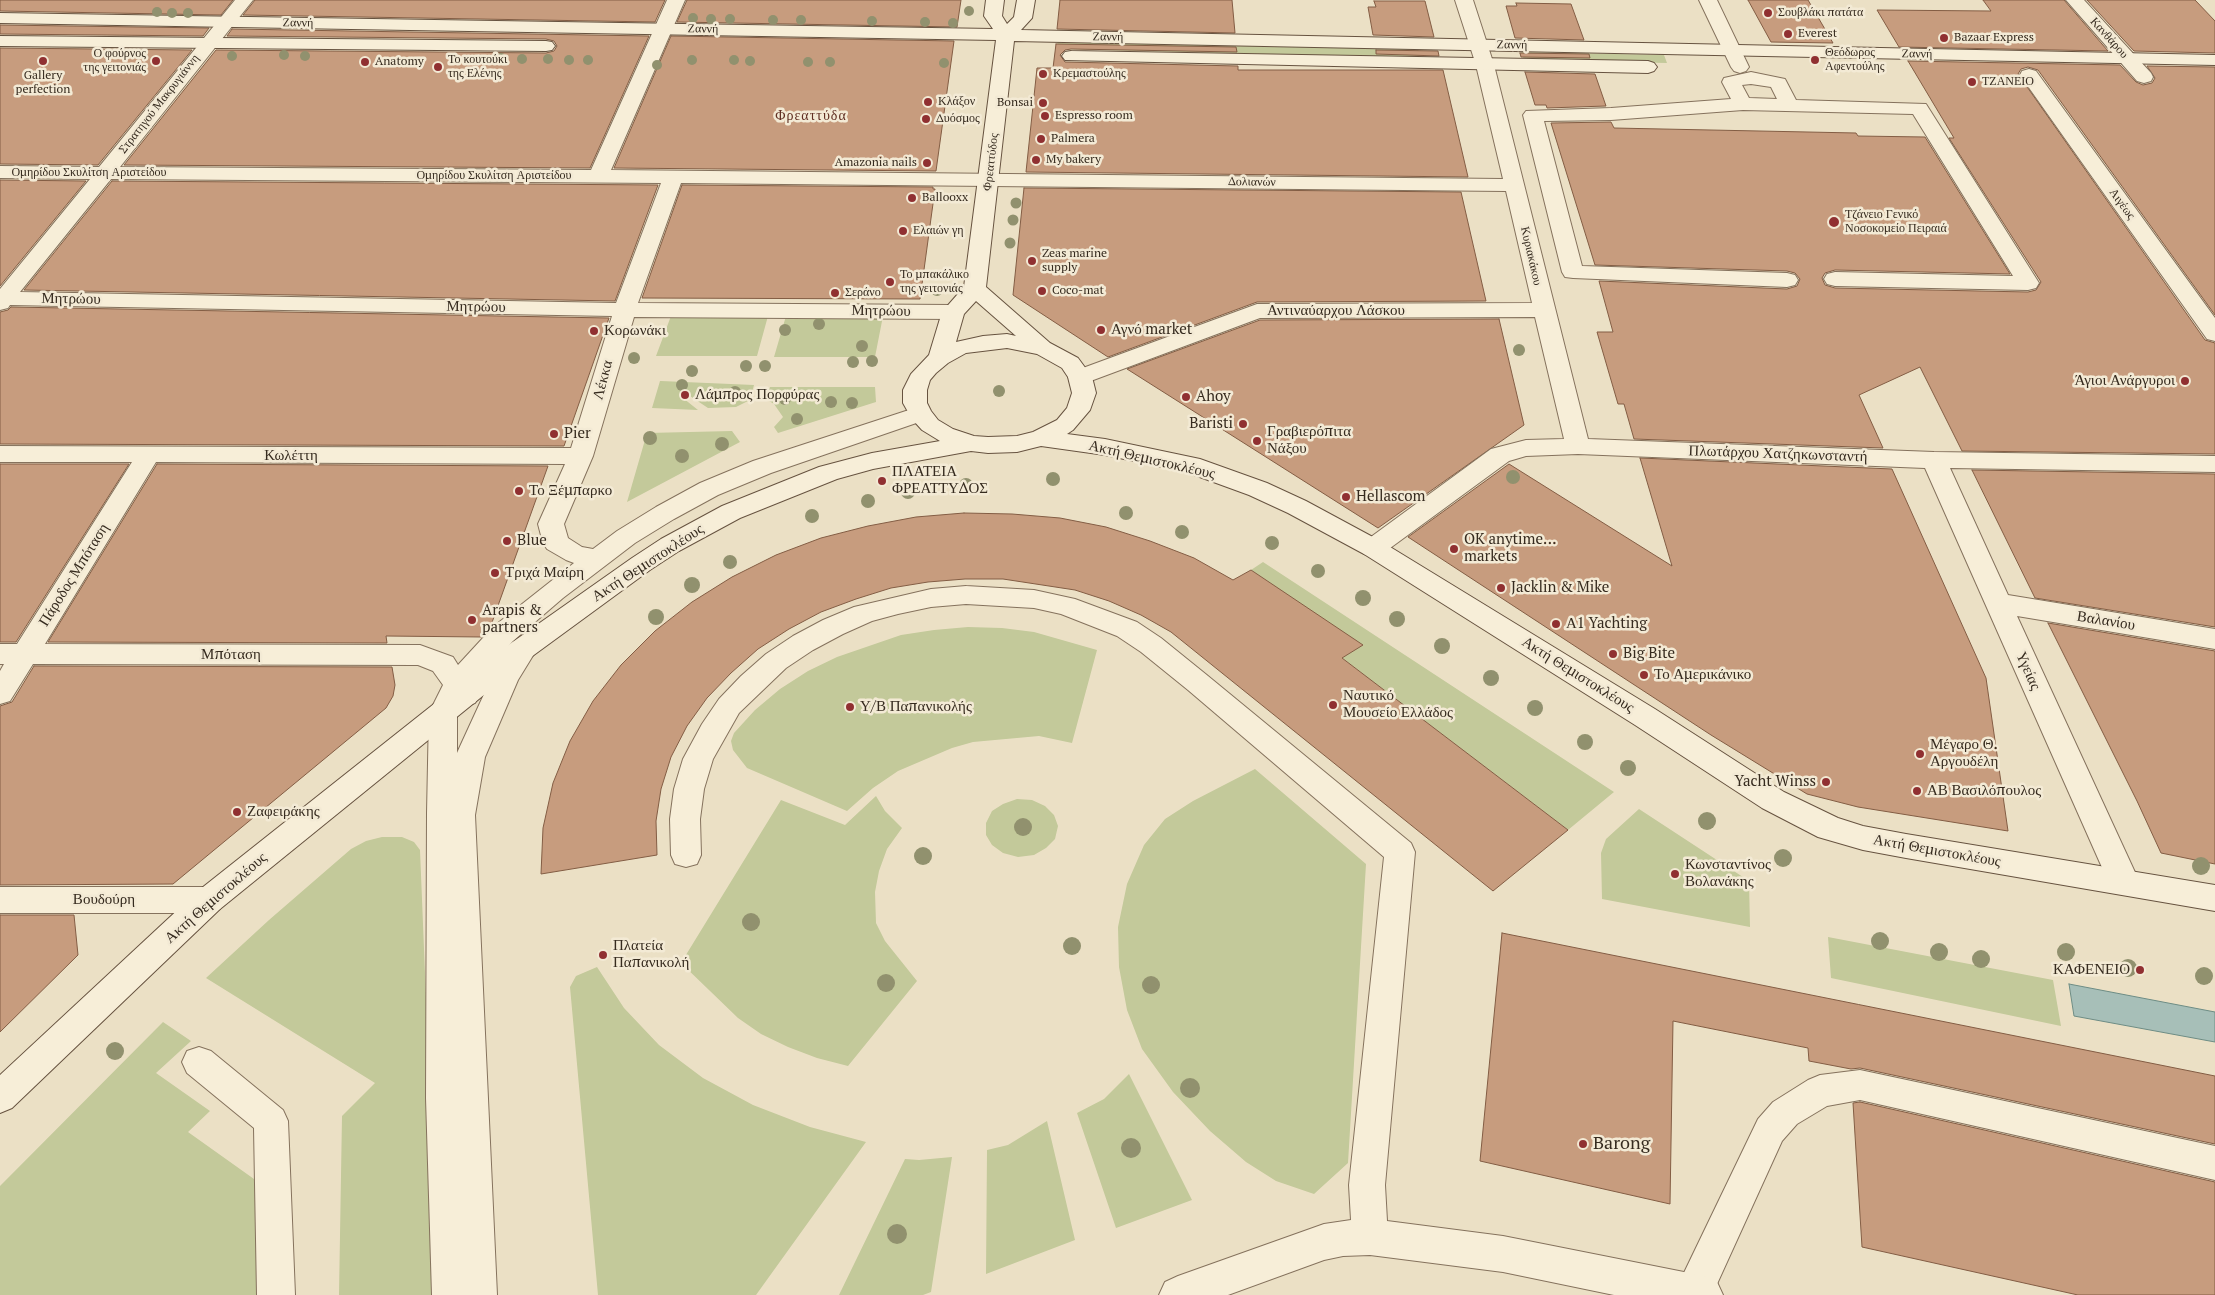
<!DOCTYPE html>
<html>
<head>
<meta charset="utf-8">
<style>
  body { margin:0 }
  canvas { display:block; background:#ebe0c5 }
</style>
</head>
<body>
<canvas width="2215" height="1295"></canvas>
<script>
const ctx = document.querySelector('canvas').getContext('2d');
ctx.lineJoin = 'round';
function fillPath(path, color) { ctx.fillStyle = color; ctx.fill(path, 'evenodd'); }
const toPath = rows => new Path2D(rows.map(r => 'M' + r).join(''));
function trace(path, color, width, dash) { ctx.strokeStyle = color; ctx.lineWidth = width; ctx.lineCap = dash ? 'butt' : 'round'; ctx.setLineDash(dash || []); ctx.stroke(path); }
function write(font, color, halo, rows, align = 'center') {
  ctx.font = font + ' "PT Serif",serif'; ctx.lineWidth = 5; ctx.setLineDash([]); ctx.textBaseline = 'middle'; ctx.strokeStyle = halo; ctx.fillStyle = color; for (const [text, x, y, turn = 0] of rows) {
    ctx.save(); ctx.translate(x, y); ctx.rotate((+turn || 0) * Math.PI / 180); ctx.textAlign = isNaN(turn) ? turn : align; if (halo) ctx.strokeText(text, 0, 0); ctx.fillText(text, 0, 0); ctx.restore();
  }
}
fillPath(toPath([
  [1057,41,1418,49,1421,58,1058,49],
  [1521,52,1664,55,1667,63,1524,60],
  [671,316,768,316,757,356,656,356],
  [786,316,883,316,875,357,774,357],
  [660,381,661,381,754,385,750,400,736,407,708,408,690,396,683,398,698,410,652,408],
  [770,387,875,387,876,402,778,433,774,427,783,417,774,404,766,399],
  [732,431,740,442,627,502,647,433],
  [1263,562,1614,792,1568,830,1342,658,1362,645,1251,570],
  [968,627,1002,628,1034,632,1097,650,1072,743,1039,736,973,742,952,748,898,771,873,788,847,811,747,768,733,750,731,741,734,733,755,710,780,689,808,671,837,657,901,635,934,630],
  [1255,769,1366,864,1348,1163,1314,1194,1276,1181,1246,1162,1210,1131,1173,1092,1142,1049,1127,1010,1119,967,1118,927,1127,884,1144,845,1165,819,1193,801],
  [876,796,885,811,902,828,887,849,879,871,875,892,876,923,885,941,917,981,848,1066,817,1058,788,1047,761,1034,738,1018,681,963,781,800,845,825],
  [1017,799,1032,800,1045,806,1054,815,1058,826,1055,839,1046,848,1034,855,1018,857,1003,853,992,845,986,835,986,823,992,811,1003,804],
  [1639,809,1749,881,1750,927,1602,899,1601,853,1606,839],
  [382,837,402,837,414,842,420,850,438,1295,339,1295,342,1116,375,1083,206,978,269,920,351,849,366,841],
  [1828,937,2053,980,2061,1026,1831,978],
  [597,967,624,1008,659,1045,703,1078,753,1105,810,1127,866,1142,756,1295,598,1295,570,987,576,976],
  [163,1022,191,1041,156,1073,210,1111,188,1132,254,1179,263,1203,262,1295,0,1295,0,1186],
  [1129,1074,1192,1200,1116,1228,1077,1113,1104,1099],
  [1047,1121,1075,1240,986,1274,987,1150,1008,1145],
  [952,1157,931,1292,923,1295,839,1295,905,1159,919,1160]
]), '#c3c99a');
const water = toPath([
  [2069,984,2215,1012,2215,1042,2074,1016,2069,984]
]);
fillPath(water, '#a7bfb8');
trace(water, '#6e8d85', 1);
const building = toPath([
  [0,0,233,0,221,15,0,11,0,0],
  [255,0,665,0,655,22,243,15,255,0],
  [687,0,961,0,957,27,677,22,687,0],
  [1060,0,1232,0,1235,33,1057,29,1060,0],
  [1748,0,1808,0,1833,43,1771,42,1748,0],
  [1983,0,2064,0,2108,51,1899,47,1877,10,1991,11,1983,0],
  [2087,0,2195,0,2215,21,2215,53,2134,51,2087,0],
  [1374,1,1425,1,1434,37,1373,35,1368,7,1376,7,1374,1],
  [1516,3,1571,4,1584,40,1515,38,1506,6,1517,6,1516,3],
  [0,25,209,28,203,36,0,34,0,25],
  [232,29,649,36,590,168,124,165,216,50,546,53,554,51,557,46,554,41,546,39,227,36,232,29],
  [671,36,954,41,936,171,614,168,671,36],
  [1056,44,1236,47,1237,52,1071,49,1065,50,1060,55,1065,62,1238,66,1238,70,1443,70,1468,177,1026,172,1037,68,1053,68,1056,44],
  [0,48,192,50,98,165,0,164,0,48],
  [1376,50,1438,51,1439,56,1376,54,1376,50],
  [1520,53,1589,54,1590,58,1521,57,1520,53],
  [1908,61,2120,65,2136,82,2143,85,2152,83,2155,78,2147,66,2215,67,2215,315,2038,70,2028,67,2021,69,2018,74,2205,340,2215,343,2215,454,1962,451,1920,367,1859,395,1883,448,1634,439,1624,404,1618,404,1597,332,1613,332,1599,281,1787,289,1797,286,1800,279,1795,273,1787,271,1595,265,1551,123,1611,122,1614,128,1856,133,1858,136,1925,137,2010,274,1835,270,1825,273,1822,278,1825,285,1835,288,2028,292,2036,290,2041,282,1949,138,1954,138,1908,61],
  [1525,72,1595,74,1606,106,1547,108,1546,105,1535,105,1525,72],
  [0,180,86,181,0,286,0,180],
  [112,181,658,185,615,301,24,290,112,181],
  [682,185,933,187,933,189,935,189,920,299,642,298,682,185],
  [1024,188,1461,192,1486,301,1257,302,1108,357,1013,295,1024,188],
  [11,307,609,318,564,446,0,444,0,312,8,310,11,307],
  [1499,319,1524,425,1378,528,1127,369,1260,320,1499,319],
  [1640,458,1892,469,1986,678,2008,831,1858,807,1807,794,1711,735,1408,537,1509,464,1672,566,1640,458],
  [0,464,129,464,16,642,0,642,0,464],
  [157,464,548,466,490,628,482,637,386,636,387,643,48,642,157,464],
  [1972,470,2215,474,2215,627,2035,598,1972,470],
  [964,513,1012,514,1060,518,1106,527,1150,541,1194,558,1233,580,1251,570,1363,645,1342,658,1568,830,1493,891,1171,632,1141,615,1109,601,1075,590,1003,579,965,579,928,582,891,588,856,599,821,612,789,629,758,649,731,673,707,698,687,726,671,757,661,789,656,821,657,855,541,874,543,828,553,783,570,741,593,701,621,665,655,631,692,602,732,577,776,555,821,538,868,526,916,517,964,513],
  [2048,623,2215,651,2215,864,2161,853,2137,801,2048,623],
  [34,666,392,667,395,685,393,696,386,708,173,884,0,885,0,706,12,702,34,666],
  [0,915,74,915,78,955,0,1032,0,915],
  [1502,933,2215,1076,2215,1144,1860,1068,1851,1069,1809,1061,1808,1048,1673,1021,1670,1204,1480,1161,1502,933],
  [1860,1102,2215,1182,2215,1295,2078,1295,1862,1247,1853,1103,1860,1102]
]);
fillPath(building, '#c79c7e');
trace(building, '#835d44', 1);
const lane = toPath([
  [1751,72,1785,79,1796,100,1926,104,2039,283,2036,288,2028,290,1835,286,1827,284,1824,279,1827,274,1835,272,2013,276,1913,114,1743,110,1611,120,1544,121,1582,266,1787,273,1795,275,1798,280,1795,285,1787,287,1573,278,1565,277,1562,272,1523,115,1526,111,1611,108,1731,99,1722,82,1724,78,1751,72],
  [1751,84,1771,87,1777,99,1749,98,1742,85,1751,84],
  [199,1047,211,1051,283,1110,288,1121,295,1295,257,1295,254,1128,187,1073,182,1062,187,1051,199,1047],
  [1860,1070,2215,1146,2215,1180,1860,1100,1827,1106,1797,1124,1782,1141,1712,1295,1676,1295,1675,1292,1681,1279,1758,1119,1773,1102,1808,1080,1820,1075,1860,1070]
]);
const street = toPath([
  [235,0,253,0,120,167,591,170,667,0,685,0,611,170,1503,179,1476,65,1455,0,1473,0,1494,65,1588,439,1934,452,2215,456,2215,472,1950,468,2008,595,2215,629,2215,649,2017,616,2139,881,2134,890,2123,894,2112,890,1925,468,1578,454,1526,456,1509,461,1382,554,1373,557,1364,554,1360,548,1364,542,1491,449,1526,440,1564,439,1535,317,1260,318,1088,382,1080,384,1072,382,1068,377,1072,372,1257,304,1532,303,1506,191,681,183,638,303,953,305,961,307,964,312,961,317,953,319,634,317,593,456,564,524,568,538,582,547,593,549,617,531,656,507,700,483,753,461,912,409,920,407,928,409,932,414,928,419,771,473,718,495,674,519,635,543,563,598,513,641,473,685,479,696,475,703,465,706,461,705,457,713,457,753,491,679,513,642,523,639,533,642,537,649,518,680,485,757,475,815,497,1295,432,1295,426,1098,427,813,429,713,443,685,433,671,418,665,33,664,10,701,0,704,0,671,4,664,0,664,0,644,17,644,132,462,0,462,0,446,571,448,612,316,10,305,8,308,0,310,0,289,90,179,0,178,0,166,99,167,235,0],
  [111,179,661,183,616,303,20,292,111,179],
  [156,462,565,464,538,524,543,543,547,549,566,560,574,563,493,627,458,665,453,657,420,645,45,644,156,462],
  [1699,0,1717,0,1749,67,1746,71,1740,73,1734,71,1731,67,1699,0],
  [2066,0,2084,0,2151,73,2153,77,2151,81,2144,83,2137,81,2066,0],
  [2029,69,2036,71,2215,318,2215,341,2207,339,2020,75,2022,71,2029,69],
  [966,586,1034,590,1075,599,1137,622,1161,638,1208,676,1411,843,1415,852,1385,1185,1387,1221,1503,1236,1704,1276,1717,1282,1723,1295,1614,1295,1503,1272,1370,1255,1343,1256,1324,1260,1228,1295,1159,1295,1165,1282,1178,1276,1324,1224,1351,1220,1349,1185,1384,857,1188,690,1141,652,1117,636,1061,614,1034,608,966,604,931,607,898,614,872,621,843,634,813,650,786,668,739,713,713,759,704,789,700,819,701,855,697,864,686,867,675,864,671,855,670,819,674,789,683,759,702,724,719,699,741,676,766,654,793,636,823,620,854,607,931,589,966,586],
  [0,887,209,887,220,891,225,900,220,909,209,913,0,913,0,887]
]);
const secondary = toPath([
  [986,0,1004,0,1002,16,1007,24,1014,17,1017,0,1035,0,1032,18,1021,30,2215,55,2215,65,1014,41,986,287,1050,343,1078,358,1092,377,1096,393,1090,410,1073,430,1067,434,1105,439,1200,459,1267,483,1306,501,1382,542,1655,709,1784,792,1838,818,1863,826,1906,834,2215,885,2215,911,1906,858,1863,850,1818,837,1762,808,1635,725,1364,554,1288,513,1249,495,1186,472,1105,455,1041,446,1017,452,988,453,971,451,873,469,837,479,740,518,679,551,650,570,527,660,220,909,12,1108,0,1113,0,1075,198,891,507,646,632,558,661,539,722,506,819,467,872,453,940,441,922,430,912,419,903,403,903,390,911,374,929,355,942,312,964,287,996,40,0,23,0,13,993,29,984,16,986,0],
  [976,301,1016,336,1007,334,983,336,956,342,964,314,976,301],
  [1007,348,1037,354,1062,368,1068,377,1072,393,1067,408,1057,420,1033,432,1017,436,988,437,974,436,953,429,938,420,931,411,927,403,927,390,930,380,936,373,948,363,966,353,1007,348],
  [0,36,546,41,552,42,555,46,552,50,546,51,0,46,0,36],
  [1071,51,1648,61,1654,63,1657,67,1654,71,1648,73,1065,60,1062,56,1065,52,1071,51]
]);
trace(lane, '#85725d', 2);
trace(street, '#85725d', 2);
trace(secondary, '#675340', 2);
fillPath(lane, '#f7eed8');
fillPath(street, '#f7eed8');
fillPath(secondary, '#f7eed8');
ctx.fillStyle = '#91916e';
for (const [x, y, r] of [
  [969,11,5],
  [157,12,5],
  [172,13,5],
  [188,13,5],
  [693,18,5],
  [711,19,5],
  [730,19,5],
  [773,20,5],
  [801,20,5],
  [872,21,5],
  [925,22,5],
  [953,23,5],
  [284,55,5],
  [232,56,5],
  [305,56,5],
  [501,58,5],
  [522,59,5],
  [548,59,5],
  [569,60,5],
  [588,60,5],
  [692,60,5],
  [734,60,5],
  [750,61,5],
  [808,62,5],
  [830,62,5],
  [944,63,5],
  [657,65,5],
  [1016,203,5.5],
  [1013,220,5.5],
  [1010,243,5.5],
  [937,290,6],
  [819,324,6],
  [785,330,6],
  [862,346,6],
  [1519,350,6],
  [634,358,6],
  [872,361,6],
  [853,362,6],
  [746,366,6],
  [765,366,6],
  [692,371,6],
  [682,385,6],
  [999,391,6],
  [735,392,6],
  [785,399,6],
  [831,402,6],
  [852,403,6],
  [797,419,6],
  [650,438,7],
  [722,444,7],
  [682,456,7],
  [1513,477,7],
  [1053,479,7],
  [966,485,7],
  [908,492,7],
  [868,501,7],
  [1126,513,7],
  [812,516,7],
  [1182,532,7],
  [1272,543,7],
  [730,562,7],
  [1318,571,7],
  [692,585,8],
  [1363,598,8],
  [656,617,8],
  [1397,619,8],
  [1442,646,8],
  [1491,678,8],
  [1535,708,8],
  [1585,742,8],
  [1628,768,8],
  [1707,821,9],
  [1023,827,9],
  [923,856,9],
  [1783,858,9],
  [2201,866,9],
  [751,922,9],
  [1880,941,9],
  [1072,946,9],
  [1939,952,9],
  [2066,952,9],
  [1981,959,9],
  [2128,968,9],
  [2204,976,9],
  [886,983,9],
  [1151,985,9],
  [115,1051,9],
  [1190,1088,10],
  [1131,1148,10],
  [897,1234,10]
]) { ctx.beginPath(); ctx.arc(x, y, r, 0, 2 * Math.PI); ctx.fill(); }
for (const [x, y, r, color] of [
  [1768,13,5,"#903031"],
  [1788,34,5,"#903031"],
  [1944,38,5,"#903031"],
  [1815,60,5,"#903031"],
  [43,61,5,"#903031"],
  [156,61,5,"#903031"],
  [365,62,5,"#903031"],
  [438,67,5,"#903031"],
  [1043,74,5,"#903031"],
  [1972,82,5,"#903031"],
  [928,102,5,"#903031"],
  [1043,103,5,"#903031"],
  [1045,116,5,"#903031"],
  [926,119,5,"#903031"],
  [1041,139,5,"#903031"],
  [1036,160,5,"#903031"],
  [927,163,5,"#903031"],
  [912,198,5,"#903031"],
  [1834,222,6,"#903031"],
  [903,231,5,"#903031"],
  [1032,261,5,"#903031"],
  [890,282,5,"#903031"],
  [1042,291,5,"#903031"],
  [835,293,5,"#903031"],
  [1101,330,5,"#903031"],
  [594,331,5,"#903031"],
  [2185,381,5,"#903031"],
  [685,395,5,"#903031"],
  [1186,397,5,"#903031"],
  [1243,424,5,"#903031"],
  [554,434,5,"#903031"],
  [1257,441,5,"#903031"],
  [882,481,5,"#903031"],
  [519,491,5,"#903031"],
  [1346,497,5,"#903031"],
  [507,541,5,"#903031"],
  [1454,549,5,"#903031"],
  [495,573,5,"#903031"],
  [1501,588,5,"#903031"],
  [472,620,5,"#903031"],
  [1556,624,5,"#903031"],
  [1613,654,5,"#903031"],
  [1644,675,5,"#903031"],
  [1333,705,5,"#903031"],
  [850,707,5,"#903031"],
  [1920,754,5,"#903031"],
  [1826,782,5,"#903031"],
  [1917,791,5,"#903031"],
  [237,812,5,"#903031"],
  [1675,874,5,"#903031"],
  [603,955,5,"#903031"],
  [2140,970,5,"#903031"],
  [1583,1144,5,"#903031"]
]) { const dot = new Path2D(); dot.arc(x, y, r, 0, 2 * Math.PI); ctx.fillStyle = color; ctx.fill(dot); trace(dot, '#f3ead5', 2); }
write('12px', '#362b1f', '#f3ead5', [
  ["Σουβλάκι πατάτα",1778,13],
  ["Everest",1798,34],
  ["Bazaar Express",1954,38],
  ["Θεόδωρος",1825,53],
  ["Αφεντούλης",1825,67],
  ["Ο φούρνος",146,54,"right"],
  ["της γειτονιάς",146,68,"right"],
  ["Το κουτούκι",448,60],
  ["της Ελένης",448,74],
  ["Anatomy",375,62],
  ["Κρεμαστούλης",1053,74],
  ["Gallery",43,76,"center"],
  ["perfection",43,90,"center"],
  ["ΤΖΑΝΕΙΟ",1982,82],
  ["Κλάξον",938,102],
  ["Bonsai",1033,103,"right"],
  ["Espresso room",1055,116],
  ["Δυόσμος",936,119],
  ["Palmera",1051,139],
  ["My bakery",1046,160],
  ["Amazonia nails",917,163,"right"],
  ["Ballooxx",922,198],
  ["Τζάνειο Γενικό",1845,215],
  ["Νοσοκομείο Πειραιά",1845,229],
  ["Ελαιών γη",913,231],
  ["Zeas marine",1042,254],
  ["supply",1042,268],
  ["Το μπακάλικο",900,275],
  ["της γειτονιάς",900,289],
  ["Coco-mat",1052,291],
  ["Σεράνο",845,293]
], 'left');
write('12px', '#362b1f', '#f3ead5', [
  ["Ζαννή",298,23,1],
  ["Ζαννή",703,29,1],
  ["Ζαννή",1108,37,1],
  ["Κανθάρου",2109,38,48],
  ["Ζαννή",1512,45,1],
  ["Ζαννή",1917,54,1],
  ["Στρατηγού Μακρυγιάννη",159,104,-52],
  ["Φρεαττύδος",991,162,-83],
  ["Ομηρίδου Σκυλίτση Αριστείδου",89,173],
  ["Ομηρίδου Σκυλίτση Αριστείδου",494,176],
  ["Δολιανών",1252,182,1],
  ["Αιγέως",2122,204,54],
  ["Κυριακάκου",1531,256,77]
]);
ctx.letterSpacing = '1px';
write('14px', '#602f22', '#f3ead5', [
  ["Φρεαττύδα",811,116]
]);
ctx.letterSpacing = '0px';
write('15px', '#362b1f', '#f3ead5', [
  ["Μητρώου",71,299,1],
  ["Μητρώου",476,307,1],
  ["Μητρώου",881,311,1],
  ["Αντιναύαρχου Λάσκου",1336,311],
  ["Λέκκα",603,380,-75],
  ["Πλωτάρχου Χατζηκωνσταντή",1778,454,2],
  ["Κωλέττη",291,456],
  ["Ακτή Θεμιστοκλέους",1152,460,13],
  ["Ακτή Θεμιστοκλέους",648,563,-33],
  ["Πάροδος Μπόταση",74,575,-58],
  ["Βαλανίου",2106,621,9],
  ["Μπόταση",231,655],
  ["Υγείας",2028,671,66],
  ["Ακτή Θεμιστοκλέους",1578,675,32],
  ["Ακτή Θεμιστοκλέους",1937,851,10],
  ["Ακτή Θεμιστοκλέους",216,898,-41],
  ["Βουδούρη",104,900]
]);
write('15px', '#362b1f', '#f3ead5', [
  ["Αγνό market",1111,330],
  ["Κορωνάκι",604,331],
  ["Άγιοι Ανάργυροι",2175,381,"right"],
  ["Λάμπρος Πορφύρας",695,395],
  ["Ahoy",1196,397],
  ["Baristi",1233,424,"right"],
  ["Γραβιερόπιτα",1267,432],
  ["Νάξου",1267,449],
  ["Pier",564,434],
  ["ΠΛΑΤΕΙΑ",892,472],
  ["ΦΡΕΑΤΤΥΔΟΣ",892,489],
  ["Το Ξέμπαρκο",529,491],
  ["Hellascom",1356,497],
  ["OK anytime...",1464,540],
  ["markets",1464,557],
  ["Blue",517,541],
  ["Τριχά Μαίρη",505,573],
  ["Jacklin & Mike",1511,588],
  ["Arapis &",482,611],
  ["partners",482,628],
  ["Α1 Yachting",1566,624],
  ["Big Bite",1623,654],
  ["Το Αμερικάνικο",1654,675],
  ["Ναυτικό",1343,696],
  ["Μουσείο Ελλάδος",1343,713],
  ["Υ/Β Παπανικολής",860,707],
  ["Μέγαρο Θ.",1930,745],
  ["Αργουδέλη",1930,762],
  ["Yacht Winss",1816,782,"right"],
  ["ΑΒ Βασιλόπουλος",1927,791],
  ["Ζαφειράκης",247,812],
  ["Κωνσταντίνος",1685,865],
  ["Βολανάκης",1685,882],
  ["Πλατεία",613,946],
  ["Παπανικολή",613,963],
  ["ΚΑΦΕΝΕΙΟ",2130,970,"right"]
], 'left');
write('18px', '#362b1f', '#f3ead5', [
  ["Barong",1593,1144]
], 'left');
</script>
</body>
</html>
